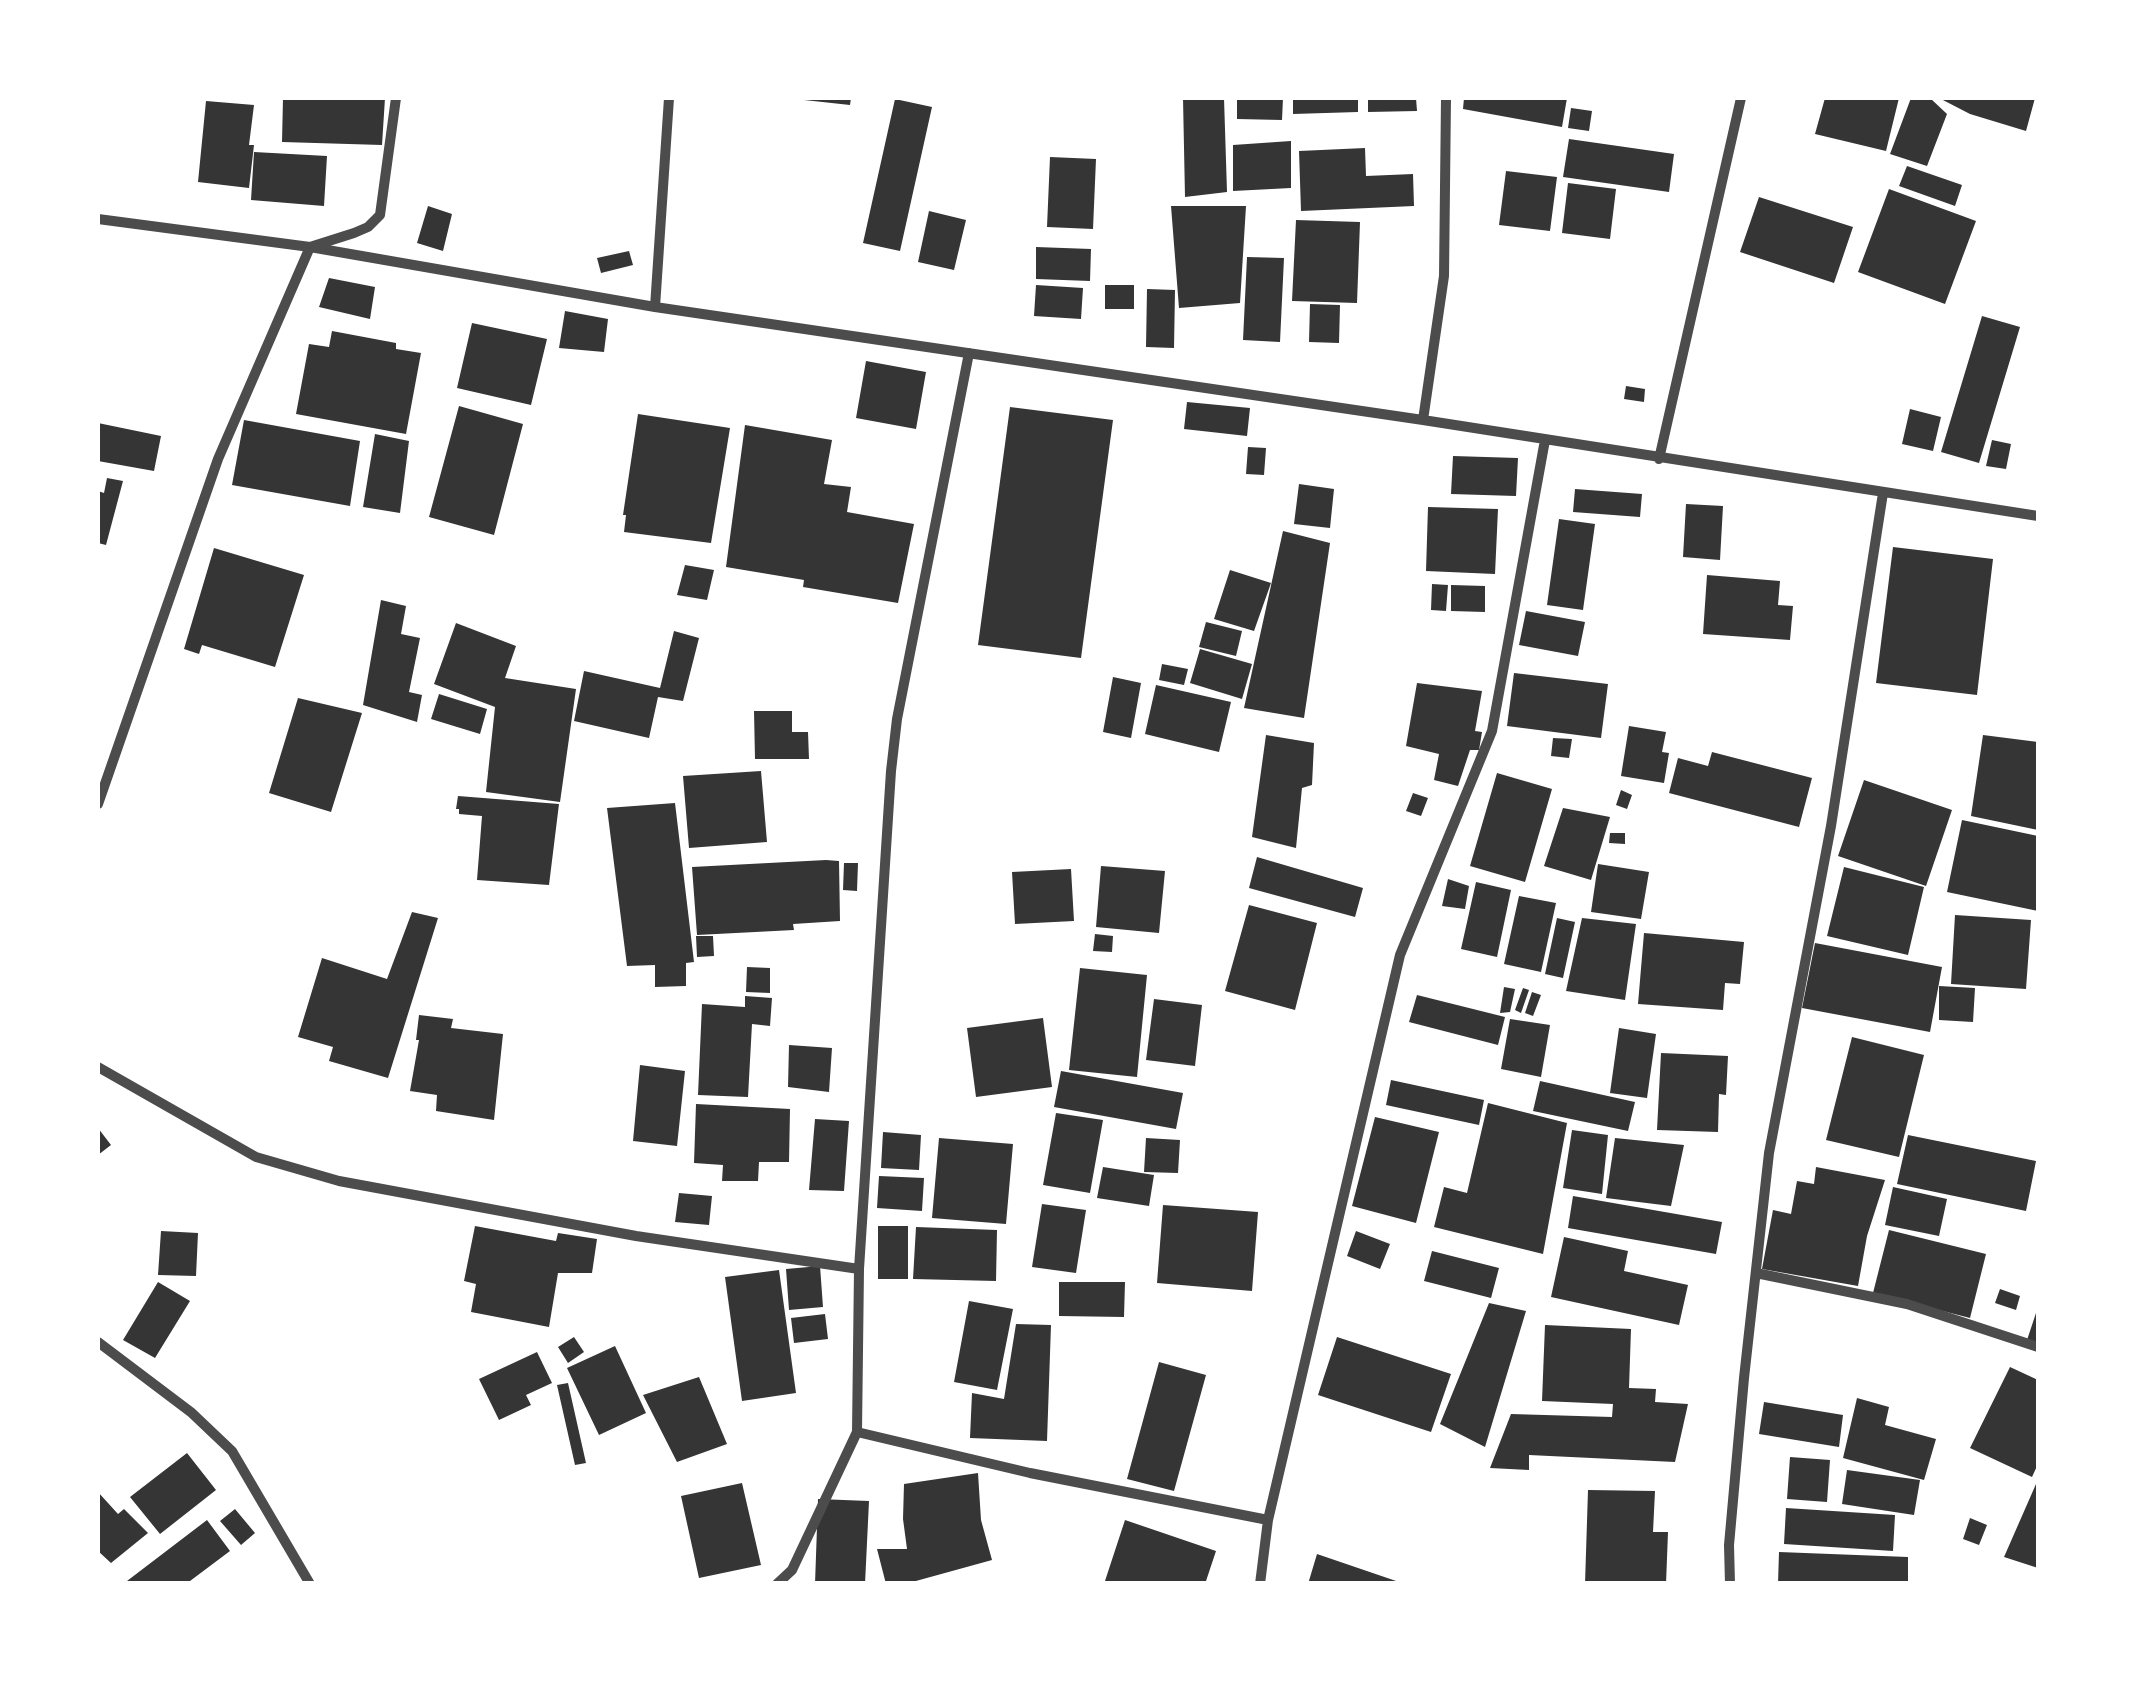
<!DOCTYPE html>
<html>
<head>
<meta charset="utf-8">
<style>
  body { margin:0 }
  #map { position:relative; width:2136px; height:1681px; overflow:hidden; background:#fff; font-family:"Open Sans",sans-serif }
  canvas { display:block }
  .frame { position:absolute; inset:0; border:100px solid #fff; pointer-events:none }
</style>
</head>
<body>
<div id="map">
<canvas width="2136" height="1681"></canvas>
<div class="frame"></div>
</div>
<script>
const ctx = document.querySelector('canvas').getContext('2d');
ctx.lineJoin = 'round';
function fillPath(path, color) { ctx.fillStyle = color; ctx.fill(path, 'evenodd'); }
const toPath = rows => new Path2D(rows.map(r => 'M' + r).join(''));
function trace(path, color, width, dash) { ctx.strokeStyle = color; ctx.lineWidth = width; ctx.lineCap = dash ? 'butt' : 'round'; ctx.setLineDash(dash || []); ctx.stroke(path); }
fillPath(toPath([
  [283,98,385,98,382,145,282,142],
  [804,98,851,98,850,105,804,100],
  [1183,98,1224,98,1227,192,1185,197],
  [1237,98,1283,98,1282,120,1237,119],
  [1293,98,1358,98,1358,112,1293,114],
  [1368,98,1416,98,1417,111,1368,112],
  [1464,98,1567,98,1562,127,1463,109],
  [1825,98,1899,98,1886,151,1815,134],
  [1911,98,1930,98,1947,114,1927,166,1890,154],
  [1939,98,2035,98,2026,131,1970,114],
  [895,99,932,107,900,251,863,243],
  [206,101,254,105,249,145,254,145,249,188,198,182],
  [1571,108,1592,111,1589,131,1568,128],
  [1569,139,1674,154,1669,192,1563,177],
  [1291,141,1291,188,1233,191,1233,145],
  [1365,148,1366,176,1413,174,1414,206,1301,211,1299,151],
  [254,152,327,156,324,206,251,200],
  [1050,157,1096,159,1093,229,1047,227],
  [1907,166,1962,185,1955,206,1899,186],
  [1506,171,1557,177,1550,231,1499,225],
  [1568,183,1616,189,1610,239,1562,233],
  [1889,189,1976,221,1945,304,1858,272],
  [1759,197,1853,227,1834,283,1740,252],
  [428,206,452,214,443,251,417,243],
  [1171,206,1246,206,1240,303,1179,308],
  [929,211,966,220,954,270,918,262],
  [1296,220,1360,222,1357,303,1292,301],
  [1036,247,1091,249,1090,281,1036,279],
  [629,251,633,265,601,273,597,258],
  [1247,257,1284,258,1280,342,1243,340],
  [329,278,375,287,370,319,319,307],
  [1036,285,1083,288,1081,319,1034,316],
  [1105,285,1134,285,1134,309,1105,309],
  [1147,289,1175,290,1174,348,1146,347],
  [1310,304,1340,305,1339,343,1309,342],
  [565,311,608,319,604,352,559,348],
  [1982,316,2020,327,1979,463,1941,452],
  [472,323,547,339,531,405,457,388],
  [332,331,396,343,396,349,421,353,406,434,296,414,309,344,329,347],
  [866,361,926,372,916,429,856,418],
  [1626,386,1645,389,1644,402,1624,399],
  [1187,402,1250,408,1247,436,1184,429],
  [459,406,523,424,494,535,429,517],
  [1010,407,1113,420,1081,658,978,645],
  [1910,409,1941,417,1933,451,1902,444],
  [638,414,730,428,711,543,624,532,626,515,623,515],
  [244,420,360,441,350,506,232,485],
  [98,423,161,436,154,471,98,461],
  [745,425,832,440,824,484,851,487,847,512,914,524,898,603,803,587,804,580,726,567],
  [375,434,409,441,400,513,363,507],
  [1992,440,2011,444,2006,469,1986,466],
  [1248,447,1266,448,1264,475,1246,474],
  [1453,456,1518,458,1516,496,1451,494],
  [107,478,123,481,106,545,98,543,98,491,104,493],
  [1299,484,1334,489,1330,528,1294,524],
  [1575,489,1642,494,1640,517,1573,512],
  [1686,504,1723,506,1720,560,1683,557],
  [1428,507,1498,509,1495,574,1426,571],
  [1559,519,1595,524,1583,610,1547,605],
  [1283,531,1330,543,1304,718,1244,708],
  [1893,547,1993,559,1977,695,1876,683],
  [214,548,304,575,275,667,202,645,199,654,184,649],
  [685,565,714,570,707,600,677,595],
  [1230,570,1271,583,1254,631,1214,619],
  [1707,575,1780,581,1778,605,1793,606,1790,640,1703,634],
  [1432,584,1448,585,1446,611,1431,610],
  [1451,585,1485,586,1485,612,1451,611],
  [381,600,406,606,401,634,420,638,409,692,422,695,417,722,363,705],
  [1526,611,1585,622,1578,656,1519,645],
  [1206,622,1242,631,1236,656,1199,647],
  [456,623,516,646,505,678,576,689,560,802,486,792,495,707,434,684],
  [674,631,699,638,683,701,658,697,649,738,574,721,584,671,660,688],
  [1200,649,1252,664,1242,699,1190,683],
  [1162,664,1188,669,1184,685,1159,680],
  [1514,673,1608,684,1601,738,1507,726],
  [1113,677,1141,683,1131,738,1103,732],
  [1417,683,1482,691,1475,731,1482,732,1479,750,1470,750,1458,786,1434,780,1439,754,1406,746],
  [1156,685,1231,702,1219,752,1145,734],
  [439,694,487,709,480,734,431,719],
  [298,698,362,713,331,812,269,793],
  [754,711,792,711,792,732,808,732,809,759,755,759],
  [1629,726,1666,732,1662,752,1669,753,1664,783,1621,776],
  [1266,735,1314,743,1312,785,1302,788,1296,848,1252,837],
  [1983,735,2038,742,2038,830,1971,816],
  [1553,738,1572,739,1569,758,1551,756],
  [1712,752,1812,778,1799,827,1669,793,1678,758,1708,766],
  [761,771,767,842,689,848,683,776],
  [1497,773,1552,789,1525,882,1470,866],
  [1864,780,1952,810,1926,886,1838,856],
  [1621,790,1632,795,1627,809,1616,805],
  [1413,793,1428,798,1421,816,1406,811],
  [458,796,559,804,549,885,477,880,482,816,459,814,459,809,456,809],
  [675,803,694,962,686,963,686,986,655,987,655,965,627,966,607,808],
  [1563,808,1610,817,1591,880,1544,866],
  [1962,820,2038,836,2038,911,1947,892],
  [1610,833,1625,833,1625,844,1609,843],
  [1257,857,1363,888,1355,917,1249,888],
  [826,860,839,861,840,921,793,924,794,930,697,935,692,867],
  [844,863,858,863,857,891,843,890],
  [1598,864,1649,872,1641,919,1591,912],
  [1101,866,1165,871,1159,933,1096,927],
  [1844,867,1924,887,1908,955,1827,936],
  [1071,869,1074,921,1015,924,1012,872],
  [1448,879,1469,886,1465,909,1442,906],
  [1476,882,1511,890,1497,957,1461,949],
  [1519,896,1556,903,1541,972,1504,964],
  [1249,905,1317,923,1295,1010,1225,991],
  [412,912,438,918,388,1078,329,1061,333,1047,298,1037,322,958,387,979],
  [1955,915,2031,920,2026,989,1951,984],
  [1557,918,1575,922,1563,978,1545,974],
  [1582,918,1636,924,1625,1000,1566,991],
  [1644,933,1744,942,1740,984,1725,983,1723,1010,1638,1004],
  [1095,934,1113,936,1112,952,1093,951],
  [696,936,713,936,714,956,697,957],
  [1815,943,1942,967,1930,1032,1802,1008],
  [747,967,770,968,770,993,746,992],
  [1080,968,1147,975,1137,1077,1069,1070],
  [1939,986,1975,988,1973,1022,1939,1020],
  [1504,987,1515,989,1510,1012,1500,1013],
  [1523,988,1529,990,1521,1013,1515,1010],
  [1532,992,1541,995,1533,1016,1525,1013],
  [1417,995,1505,1017,1498,1045,1409,1022],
  [745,996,772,998,770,1026,752,1024,748,1097,698,1095,702,1004,745,1007],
  [1154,999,1202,1005,1195,1066,1146,1060],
  [419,1015,453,1019,451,1028,503,1034,494,1120,436,1111,437,1095,410,1091,419,1040,416,1040],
  [1043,1018,1052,1087,976,1097,967,1028],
  [1510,1019,1550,1025,1541,1077,1501,1069],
  [1619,1028,1656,1034,1647,1098,1610,1093],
  [1852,1037,1924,1055,1899,1157,1826,1140],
  [789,1045,832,1048,829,1092,788,1087],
  [1661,1053,1728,1056,1726,1095,1719,1094,1718,1132,1657,1130],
  [640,1065,685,1071,677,1146,633,1141],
  [1061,1071,1183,1093,1176,1129,1054,1107],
  [1391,1080,1484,1100,1479,1125,1386,1105],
  [1540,1081,1635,1102,1628,1131,1533,1111],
  [1488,1103,1567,1123,1543,1254,1434,1227,1444,1187,1467,1193],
  [696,1104,790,1109,789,1162,759,1162,758,1181,722,1181,723,1165,694,1163],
  [1056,1113,1103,1120,1090,1193,1043,1185],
  [1375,1117,1439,1132,1416,1223,1352,1206],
  [815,1119,849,1121,844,1191,809,1190],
  [98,1128,111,1145,98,1155],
  [1572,1130,1608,1135,1602,1194,1563,1188],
  [883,1132,921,1135,919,1170,881,1168],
  [1908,1135,2036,1161,2026,1211,1897,1184],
  [939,1138,1013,1144,1006,1224,932,1218],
  [1146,1138,1180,1140,1178,1173,1144,1172],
  [1615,1138,1684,1145,1671,1206,1606,1198],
  [1103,1167,1154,1175,1149,1206,1097,1198],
  [1816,1167,1885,1180,1867,1236,1858,1286,1762,1269,1773,1210,1791,1214,1797,1181,1814,1184],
  [879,1176,924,1178,922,1211,877,1208],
  [1893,1187,1947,1199,1939,1236,1885,1225],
  [679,1193,712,1196,709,1225,675,1222],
  [1573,1196,1722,1222,1716,1254,1568,1228],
  [1042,1204,1086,1210,1076,1273,1032,1267],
  [1163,1205,1258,1212,1252,1291,1157,1283],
  [475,1226,556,1241,558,1233,597,1239,592,1273,558,1273,549,1327,471,1312,476,1284,464,1281],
  [878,1226,908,1226,908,1279,878,1279],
  [916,1227,997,1230,996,1281,913,1279],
  [1889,1230,1986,1254,1970,1318,1873,1293],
  [161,1231,198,1233,196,1276,158,1275],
  [1356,1231,1390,1244,1380,1269,1347,1256],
  [1564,1237,1628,1251,1624,1271,1688,1285,1679,1325,1551,1297],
  [1432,1251,1499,1268,1491,1298,1424,1281],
  [820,1266,823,1307,789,1310,786,1269],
  [779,1270,796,1393,742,1401,725,1277],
  [158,1282,190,1301,155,1358,123,1340],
  [1059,1282,1125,1282,1124,1317,1059,1316],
  [2000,1289,2020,1296,2016,1310,1995,1303],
  [969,1301,1013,1309,997,1390,954,1382],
  [1489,1303,1526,1311,1485,1447,1440,1424],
  [2038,1307,2038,1343,2027,1340],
  [825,1314,828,1339,794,1343,791,1318],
  [1016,1324,1051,1325,1047,1441,970,1438,972,1393,1004,1399],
  [1545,1325,1631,1329,1629,1388,1656,1389,1655,1402,1688,1404,1675,1462,1529,1455,1529,1470,1490,1468,1511,1414,1612,1417,1613,1404,1542,1401],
  [574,1337,584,1352,568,1363,558,1347],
  [1337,1337,1451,1374,1431,1432,1318,1395],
  [615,1346,646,1413,599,1435,567,1368],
  [537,1352,552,1383,526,1395,531,1405,499,1420,479,1379],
  [1159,1362,1206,1375,1174,1491,1127,1479],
  [2010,1367,2038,1380,2038,1464,2032,1477,1970,1448],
  [699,1377,727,1444,677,1462,643,1395],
  [568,1383,586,1463,575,1465,557,1385],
  [1857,1398,1889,1407,1885,1425,1936,1439,1924,1480,1843,1458],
  [1764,1402,1843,1415,1839,1447,1759,1434],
  [187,1453,216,1490,160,1534,130,1497],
  [1790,1457,1830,1460,1827,1502,1787,1499],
  [1847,1470,1920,1480,1914,1515,1842,1504],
  [978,1473,981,1520,992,1560,905,1584,886,1584,877,1549,907,1549,903,1519,904,1484],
  [742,1483,761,1565,699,1578,681,1496],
  [2036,1484,2038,1484,2038,1568,2004,1557],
  [1588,1490,1655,1491,1653,1532,1668,1532,1666,1584,1585,1584],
  [98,1492,118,1514,124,1509,148,1533,111,1563,98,1551],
  [818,1499,869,1501,865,1584,815,1584],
  [1786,1508,1895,1515,1893,1551,1784,1544],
  [235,1509,255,1533,241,1545,220,1521],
  [1970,1518,1987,1525,1979,1545,1963,1539],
  [207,1520,230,1551,186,1584,129,1584,127,1581],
  [1125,1520,1216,1551,1205,1584,1104,1584],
  [1779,1552,1908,1557,1908,1584,1778,1584],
  [1317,1554,1402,1583,1402,1584,1308,1584]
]), '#353535');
trace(toPath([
  [98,219,310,247,655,307,1423,420,2038,516],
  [655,307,669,98],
  [1423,420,1444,276,1446,98],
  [1659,459,1741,98],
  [98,804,218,459,310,247,354,233,368,227,380,215,396,98],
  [98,1067,256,1157,339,1181,636,1236,859,1269],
  [1756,1273,1907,1304,2038,1347],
  [98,1342,192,1413,232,1451,310,1584],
  [857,1432,1030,1473,1268,1520],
  [777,1584,792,1570,857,1432,859,1269,891,771,897,719,969,353],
  [1260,1584,1268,1520,1400,955,1492,731,1545,440],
  [1730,1584,1729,1545,1744,1378,1769,1153,1831,826,1883,493]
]), '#4c4c4c', 10);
</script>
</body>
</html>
